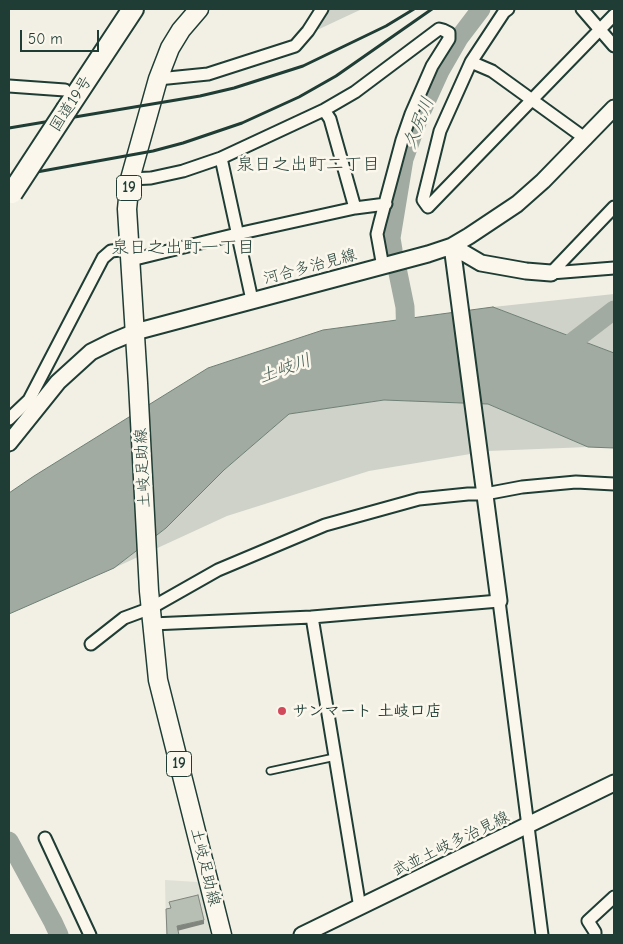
<!DOCTYPE html>
<html>
<head>
<meta charset="utf-8">
<style>
  body { margin:0 }
  #map { position:relative; width:623px; height:944px; overflow:hidden; background:#f2f0e5; font-family:"Comic Neue",sans-serif }
  canvas { display:block }
  .frame { position:absolute; inset:0; border:10px solid #1f3d34; pointer-events:none }
  .scale { position:absolute; left:20px; top:30px; width:79px; height:22px; box-sizing:border-box; border:2px solid #1f3d34; border-top:0; padding-left:6px; font-size:15px; line-height:18px; white-space:nowrap; color:#1f3d34; -webkit-text-stroke:4px #fbf7ec; paint-order:stroke }
</style>
</head>
<body>
<div id="map">
<canvas width="623" height="944"></canvas>
<div class="frame"></div>
<div class="scale">50 m</div>
</div>
<script>
const ctx = document.querySelector('canvas').getContext('2d');
ctx.lineJoin = 'round';
function fillPath(path, color) { ctx.fillStyle = color; ctx.fill(path, 'evenodd'); }
const toPath = rows => new Path2D(rows.map(r => 'M' + r).join(''));
function trace(path, color, width, dash) { ctx.strokeStyle = color; ctx.lineWidth = width; ctx.lineCap = dash ? 'butt' : 'round'; ctx.setLineDash(dash || []); ctx.stroke(path); }
function write(font, color, halo, rows, align = 'center') {
  ctx.font = font + ' "Comic Neue","Klee One",sans-serif'; ctx.lineWidth = 5; ctx.setLineDash([]); ctx.textBaseline = 'middle'; ctx.strokeStyle = halo; ctx.fillStyle = color; for (const [text, x, y, turn = 0] of rows) {
    ctx.save(); ctx.translate(x, y); ctx.rotate((+turn || 0) * Math.PI / 180); ctx.textAlign = isNaN(turn) ? turn : align; if (halo) ctx.strokeText(text, 0, 0); ctx.fillText(text, 0, 0); ctx.restore();
  }
}
fillPath(toPath([
  [165,880,198,882,211,935,166,935]
]), '#e0e1d6');
fillPath(toPath([
  [328,9,362,9,315,31],
  [614,294,614,353,493,307],
  [384,400,488,404,588,447,488,451,369,471,227,516,114,568,166,528,224,470,289,414]
]), '#cfd2c8');
const water = toPath([
  [493,307,614,353,614,448,588,447,488,404,384,400,289,414,224,470,166,528,114,568,9,614,9,493,34,476,208,368,323,330,493,307]
]);
fillPath(water, '#a2aba1');
trace(water, '#6e7f75', 1);
trace(toPath([
  [393,250,391,238,404,159,419,117,440,71,459,38,481,9],
  [397,268,405,307,406,344],
  [558,353,614,310],
  [9,841,53,922,59,935]
]), '#a2aba1', 19);
const lane = toPath([
  [270,771,335,757]
]);
const street = toPath([
  [508,9,504,12,471,62,492,71,586,139],
  [582,9,614,46],
  [471,62,440,131,423,200,428,207,614,15],
  [158,79,208,74,295,46,308,31,322,9],
  [9,86,65,90],
  [324,110,330,119,355,208],
  [221,158,252,300],
  [130,179,151,178,183,171,221,158,324,110,355,92,439,29,443,30,449,33,449,39,432,66,411,114,402,140,380,222,377,234,383,267],
  [131,260,237,234,355,208,386,204],
  [551,273,614,207],
  [551,273,614,268],
  [9,419,29,400,103,258,111,251,130,249],
  [312,617,360,908],
  [152,624,312,617,499,601,542,935],
  [91,644,124,618,151,608,218,570,325,525,419,499,468,494,485,494,522,487,576,482,614,484],
  [45,838,90,935],
  [595,935,595,932,588,921,614,897]
]);
const secondary = toPath([
  [452,246,499,601],
  [452,246,481,263,526,271,551,273],
  [9,443,58,382,91,352,111,342,135,332,428,254,452,246,469,236,517,204,543,181,614,108],
  [302,935,614,783]
]);
const primary = toPath([
  [199,9,181,30,170,48,158,79,130,179,127,209,138,383,149,591,158,680,222,935]
]);
const highway = toPath([
  [67,109,133,9]
]);
trace(lane, '#1f3d34', 9);
trace(street, '#1f3d34', 15);
trace(secondary, '#1f3d34', 19);
trace(primary, '#1f3d34', 21);
trace(highway, '#1f3d34', 24);
trace(lane, '#fbf7ec', 5.5);
trace(street, '#fbf7ec', 11);
trace(secondary, '#fbf7ec', 15);
trace(primary, '#fbf7ec', 18);
trace(highway, '#fbf7ec', 20);
trace(toPath([
  [9,128,200,96,234,88,303,66,386,26,414,9],
  [9,177,153,151,183,143,242,123,299,97,336,76,432,9]
]), '#1f3d34', 3);
const highwayBridge = toPath([
  [12,193,67,109]
]);
trace(highwayBridge, '#1f3d34', 24, []);
trace(highwayBridge, '#fbf7ec', 20);
fillPath(toPath([
  [204,920,204,924,177,931,177,926]
]), '#80857d');
const building = toPath([
  [198,895,204,920,177,926,179,935,167,935,166,909,171,908,169,902,198,895]
]);
fillPath(building, '#b7beb3');
trace(building, '#80857d', 1);
for (const [x, y, r, color] of [
  [282,711,5,"#d1495b"]
]) { const dot = new Path2D(); dot.arc(x, y, r, 0, 2 * Math.PI); ctx.fillStyle = color; ctx.fill(dot); trace(dot, '#fbf7ec', 2); }
for (const [x, y, w] of [
  [129,188,25],
  [179,764,25]
]) { const box = new Path2D(); box.roundRect(x - w / 2, y - 12.5, w, 25, 4); ctx.fillStyle = '#fbf7ec'; ctx.fill(box); trace(box, '#1f3d34', 1); }
write('bold 15px', '#1f3d34', null, [
  ["19",129,188],
  ["19",179,764]
]);
write('16px', '#1f3d34', '#fbf7ec', [
  ["国道19号",71,104,-57],
  ["河合多治見線",310,267,-15],
  ["土岐足助線",143,468,-93],
  ["武並土岐多治見線",451,844,-26],
  ["土岐足助線",205,867,76]
]);
write('bold 16px', '#1f3d34', '#fbf7ec', [
  ["サンマート 土岐口店",292,711]
], 'left');
write('italic 18px', '#465e55', '#fbf7ec', [
  ["久尻川",419,123,-68],
  ["土岐川",285,369,-20]
]);
write('18px', '#1f3d34', '#fbf7ec', [
  ["泉日之出町二丁目",308,165],
  ["泉日之出町一丁目",183,248]
]);
</script>
</body>
</html>
